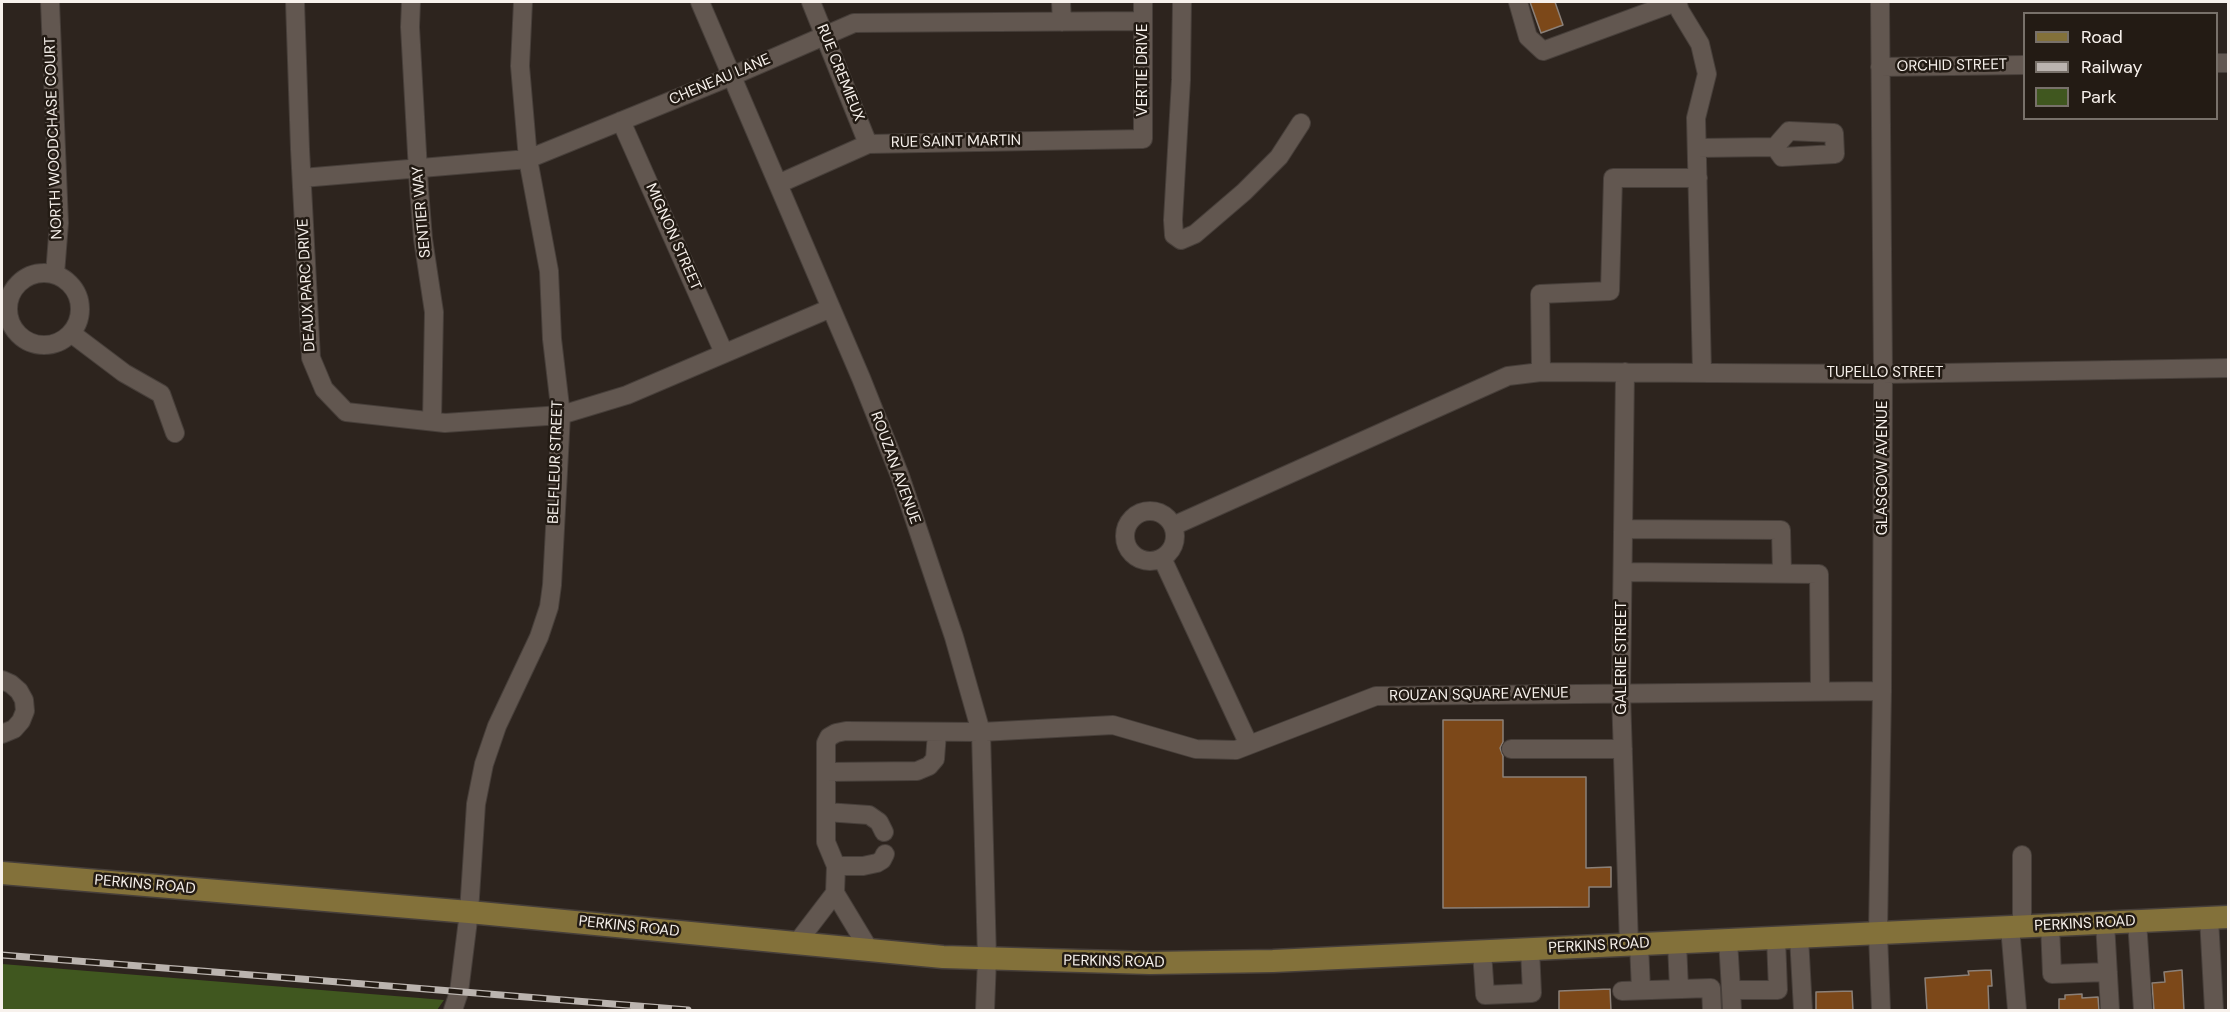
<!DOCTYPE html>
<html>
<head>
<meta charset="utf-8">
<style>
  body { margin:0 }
  #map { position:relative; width:2230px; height:1012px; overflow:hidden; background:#2d241e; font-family:"DM Sans",sans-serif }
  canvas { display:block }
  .frame { position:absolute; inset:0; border:3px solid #f7f1ec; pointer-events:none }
  .legend { position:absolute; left:2023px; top:12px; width:195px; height:108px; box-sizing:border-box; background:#231b14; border:2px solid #78716a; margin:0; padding:8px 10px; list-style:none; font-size:18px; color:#f7f1ec }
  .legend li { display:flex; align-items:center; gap:12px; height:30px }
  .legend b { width:30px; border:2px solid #78716a }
</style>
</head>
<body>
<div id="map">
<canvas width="2230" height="1012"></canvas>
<div class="frame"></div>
<ul class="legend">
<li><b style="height:8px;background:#83713a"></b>Road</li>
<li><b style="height:8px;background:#bbb4af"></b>Railway</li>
<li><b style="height:16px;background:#40571f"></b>Park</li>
</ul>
</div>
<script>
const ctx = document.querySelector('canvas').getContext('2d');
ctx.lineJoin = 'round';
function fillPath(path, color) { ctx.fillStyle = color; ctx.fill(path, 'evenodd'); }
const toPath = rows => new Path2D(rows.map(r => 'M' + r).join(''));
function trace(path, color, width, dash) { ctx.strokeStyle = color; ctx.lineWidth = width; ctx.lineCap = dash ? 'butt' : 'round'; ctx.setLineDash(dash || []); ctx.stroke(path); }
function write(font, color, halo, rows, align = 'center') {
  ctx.font = font + ' "DM Sans",sans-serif'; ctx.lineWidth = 5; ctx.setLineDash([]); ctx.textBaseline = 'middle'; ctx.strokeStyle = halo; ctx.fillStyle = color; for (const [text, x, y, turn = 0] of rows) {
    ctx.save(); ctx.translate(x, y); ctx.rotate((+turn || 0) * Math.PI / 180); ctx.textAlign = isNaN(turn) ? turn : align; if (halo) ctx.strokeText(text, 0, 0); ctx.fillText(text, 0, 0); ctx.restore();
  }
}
fillPath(toPath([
  [2,964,444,1000,437,1010,2,1010]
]), '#40571f');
const building = toPath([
  [1530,2,1555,2,1563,25,1541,33,1530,2],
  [1443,720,1503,720,1503,742,1500,748,1503,756,1503,777,1586,777,1586,868,1611,867,1611,887,1589,887,1589,907,1443,908,1443,720],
  [1991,970,1992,986,1988,986,1989,1011,1927,1011,1925,978,1969,975,1968,971,1991,970],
  [2182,970,2184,1011,2154,1011,2152,983,2165,982,2164,972,2182,970],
  [1610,989,1611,1011,1559,1011,1559,991,1610,989],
  [1852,991,1853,1011,1816,1011,1816,992,1852,991],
  [2082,994,2082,998,2098,997,2099,1011,2059,1011,2059,999,2065,999,2065,995,2082,994]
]);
fillPath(building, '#7c4819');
trace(building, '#8b8078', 1.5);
const minor = toPath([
  [50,2,59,223,55,274],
  [295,2,300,149,311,358,324,389,346,412,445,423,561,415,627,395,831,308],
  [411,2,410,27,419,189,423,239,434,312,432,421],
  [700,2,861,378,900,476,954,637,981,732,987,959,985,1010],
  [811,2,868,144],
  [1061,2,1062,22],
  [1182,2,1181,80,1173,220,1174,235,1181,240,1195,234,1244,192,1279,157,1301,123],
  [1518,2,1528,37,1543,51,1676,2],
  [1677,2,1680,11,1700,44,1707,74,1696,118,1702,372],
  [1880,2,1883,374,1882,691,1878,934,1881,1010],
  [2216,63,2228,63],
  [1880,67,2024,65],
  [621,121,724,353],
  [1697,148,1775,147,1782,157,1835,154,1834,133,1789,131,1775,147],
  [302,178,528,159,732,76,854,23,1143,21],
  [778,184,868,144,1143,139,1143,2],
  '8 309a36 36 0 1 1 72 0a36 36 0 1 1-72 0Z',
  [71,333,124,373,161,394,175,433],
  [1541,372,1540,294,1610,291,1613,178,1698,178],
  [1625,372,1621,694,1629,945],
  '1125 536a25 25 0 1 1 50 0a25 25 0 1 1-50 0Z',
  [1173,526,1508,376,1541,372,1883,374,2228,368],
  [1623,529,1781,530,1782,573],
  [1162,558,1249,745],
  [1623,572,1819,574,1820,691],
  [2,680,11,684,19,691,24,700,25,711,21,721,14,729,2,734],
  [1511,749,1623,749],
  [826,772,917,771,929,766,935,759,937,733],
  [826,812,869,815,879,822,884,832],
  [836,866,863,866,877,863,882,860,885,854],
  [835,893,836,866,826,842,826,743,829,737,836,733,846,731,981,732,1113,725,1196,749,1236,750,1376,696,1882,691],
  [2209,918,2214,1010],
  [2137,921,2143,1010],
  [2105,923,2110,1010],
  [2050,925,2052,974,2108,972],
  [2010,927,2017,1010],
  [2022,927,2022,855],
  [1799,937,1803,1010],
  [1728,940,1731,990,1778,990,1776,938],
  [1677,943,1679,989],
  [796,944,835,893,870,951],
  [1639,944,1641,990],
  [1482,952,1485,995,1532,993,1530,949],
  [1731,990,1732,1010],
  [1622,991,1711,988,1712,1010],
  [453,1010,459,992,469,912,476,804,484,764,497,726,539,637,549,607,552,585,561,415,552,339,549,271,528,159,520,66,523,2]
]);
const major = toPath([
  [2,873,469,912,943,957,1150,963,1273,961,2228,917]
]);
trace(minor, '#473f3a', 20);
trace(major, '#473f3a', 25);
trace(minor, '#625750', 18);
trace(major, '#83713a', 22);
const rail = toPath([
  [2,955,688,1010]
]);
trace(rail, '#bbb4af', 7);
trace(rail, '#231b14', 4.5, [14]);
write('15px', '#f7f1ec', '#231b14', [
  ["ORCHID STREET",1952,66,-1],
  ["VERTIE DRIVE",1143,70,-90],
  ["RUE CREMIEUX",840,73,68],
  ["CHENEAU LANE",720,80,-23],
  ["NORTH WOODCHASE COURT",54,138,-92],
  ["RUE SAINT MARTIN",956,142,-1],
  ["SENTIER WAY",422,212,-95],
  ["MIGNON STREET",673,237,66],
  ["DEAUX PARC DRIVE",307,285,-93],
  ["TUPELLO STREET",1885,373],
  ["BELFLEUR STREET",556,462,-88],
  ["ROUZAN AVENUE",895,468,70],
  ["GLASGOW AVENUE",1883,468,-90],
  ["GALERIE STREET",1622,658,-90],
  ["ROUZAN SQUARE AVENUE",1479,695,-1],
  ["PERKINS ROAD",145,885,5],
  ["PERKINS ROAD",2085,924,-3],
  ["PERKINS ROAD",629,927,6],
  ["PERKINS ROAD",1599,946,-3],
  ["PERKINS ROAD",1114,962,1]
]);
</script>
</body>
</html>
